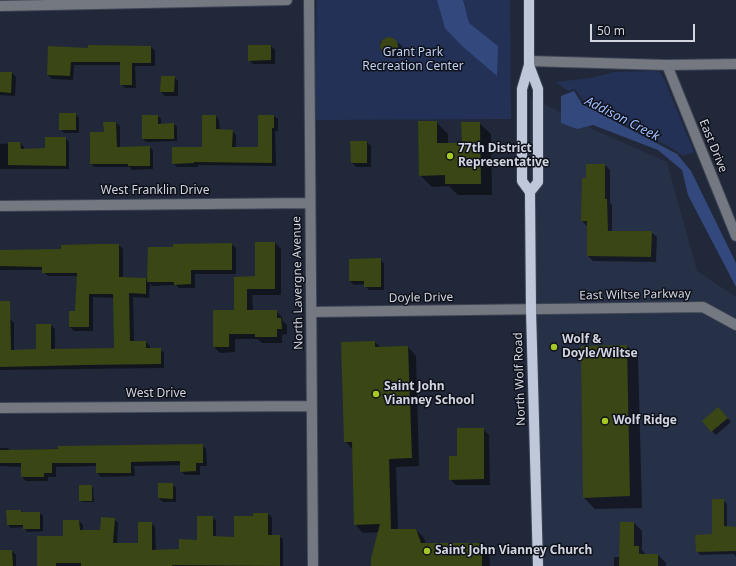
<!DOCTYPE html>
<html>
<head>
<meta charset="utf-8">
<style>
  body { margin:0 }
  #map { position:relative; width:736px; height:566px; overflow:hidden; background:#212839; font-family:"Noto Sans",sans-serif }
  canvas { display:block }
  .scale { position:absolute; left:590px; top:24px; width:105px; height:18px; box-sizing:border-box; border:2px solid #d0d5e0; border-top:0; padding-left:5px; font-size:12px; line-height:14px; white-space:nowrap; color:#d0d5e0; -webkit-text-stroke:3px #0e1119; paint-order:stroke }
</style>
</head>
<body>
<div id="map">
<canvas width="736" height="566"></canvas>
<div class="scale">50 m</div>
</div>
<script>
const ctx = document.querySelector('canvas').getContext('2d');
ctx.lineJoin = 'round';
function fillPath(path, color) { ctx.fillStyle = color; ctx.fill(path, 'evenodd'); }
const toPath = rows => new Path2D(rows.map(r => 'M' + r).join(''));
function trace(path, color, width, dash) { ctx.strokeStyle = color; ctx.lineWidth = width; ctx.lineCap = dash ? 'butt' : 'round'; ctx.setLineDash(dash || []); ctx.stroke(path); }
function write(font, color, halo, rows, align = 'center') {
  ctx.font = font + ' "Noto Sans",sans-serif'; ctx.lineWidth = 3; ctx.setLineDash([]); ctx.textBaseline = 'middle'; ctx.strokeStyle = halo; ctx.fillStyle = color; for (const [text, x, y, turn = 0] of rows) {
    ctx.save(); ctx.translate(x, y); ctx.rotate((+turn || 0) * Math.PI / 180); ctx.textAlign = isNaN(turn) ? turn : align; if (halo) ctx.strokeText(text, 0, 0); ctx.fillText(text, 0, 0); ctx.restore();
  }
}
fillPath(toPath([
  [530,97,597,131,667,162,697,271,736,297,736,566,539,566,531,310]
]), '#263047');
fillPath(toPath([
  [317,0,510,0,511,119,315,120],
  [654,71,660,72,664,79,694,152,683,156,670,147,595,109,583,100,575,89,568,91,556,82,591,78,614,72]
]), '#223155');
fillPath(toPath([
  [437,0,463,0,469,23,498,46,497,76,461,45,445,28],
  [574,91,582,104,677,154,691,171,736,263,736,287,688,195,682,170,658,150,593,125,577,129,561,123,561,96]
]), '#33497e');
fillPath(toPath([
  [385,38,392,38,402,46,402,54,397,58,390,58,380,49,380,42],
  [271,46,275,50,275,64,253,64,249,60],
  [151,47,155,51,155,66,135,66,136,88,125,88,121,84,121,65,74,65,73,80,52,79,48,75,89,49],
  [0,73,12,73,16,77,15,96,0,95],
  [174,77,178,81,178,96,165,96,161,92],
  [75,114,79,118,79,133,64,133,60,129],
  [158,116,161,119,161,125,174,124,177,127,177,141,146,142,143,139],
  [216,116,219,120,220,131,233,131,236,135,236,148,259,148,274,116,278,119,278,131,275,131,276,166,198,165,198,167,177,167,173,163,203,148],
  [436,122,448,134,448,144,463,144,479,123,491,134,492,195,458,195,449,186,432,187,420,175],
  [116,123,120,126,120,148,150,147,153,151,153,169,132,170,130,167,94,167,91,164,105,133],
  [65,138,69,142,69,169,0,169,0,144,20,143,24,147,24,150,46,149],
  [367,142,371,146,371,167,356,167,352,163],
  [605,165,610,170,610,203,612,205,612,232,651,232,657,237,656,262,593,261,588,256,588,227,582,221],
  [275,243,281,249,281,295,252,295,253,311,276,311,282,317,282,320,287,325,287,334,282,335,282,343,262,343,258,339,235,339,235,352,220,353,214,347,235,311,235,278,256,277],
  [231,244,236,248,236,274,195,274,195,288,179,288,176,285,152,286,150,283,149,298,133,297,134,342,146,342,150,346,150,349,160,349,164,353,164,368,0,370,0,319,10,319,14,323,14,350,37,350,51,325,55,329,55,350,115,349,114,298,93,297,93,331,74,331,70,327,76,312,77,276,48,276,44,272,44,270,0,270,0,251,62,250,62,246,119,245,123,249,123,278,146,279,148,281,174,248],
  [380,259,384,264,384,290,369,290,365,286,365,284,354,285,350,281],
  [375,342,381,348,408,347,416,356,419,466,396,467,398,530,416,530,424,538,426,544,481,544,489,552,490,566,372,566,379,532,363,533,355,524,353,450,345,441],
  [627,346,638,357,642,508,595,509,584,498],
  [722,412,731,422,716,435,712,431],
  [483,429,489,435,490,485,456,485,450,479,458,457],
  [202,445,206,449,207,466,200,466,200,475,185,475,181,471,181,465,134,466,135,476,101,477,97,473,97,466,56,467,56,477,48,477,48,481,26,481,22,477,22,467,0,466,0,448,8,448,10,450],
  [159,484,172,484,176,488,176,502,163,502,159,498],
  [92,486,93,488,94,502,82,502,80,500],
  [723,500,727,504,727,527,736,528,736,557,734,554,700,555,697,551,713,535],
  [21,511,23,513,40,513,43,516,43,531,27,532,24,527,11,528,8,525],
  [268,514,272,517,272,536,279,536,283,539,283,566,38,566,79,521,83,525,83,531,101,531,114,519,118,523,117,544,139,544,151,523,155,527,156,551,180,550,198,541,212,517,216,521,216,537,235,538,254,517],
  [634,523,642,531,642,550,646,555,658,555,666,563,666,566,614,566,614,557,620,557],
  [0,551,12,551,16,555,16,566,0,566]
]), '#0007');
fillPath(toPath([
  '380 46a9 9 0 1 1 18 0a9 9 0 1 1-18 0Z',
  [88,45,151,46,151,63,132,63,132,85,120,85,120,62,71,62,70,76,47,75,48,46,88,48],
  [248,45,271,45,271,60,248,61],
  [0,72,12,72,11,93,0,92],
  [161,76,175,76,174,92,160,92],
  [59,113,76,113,76,130,59,130],
  [142,115,158,115,158,124,174,123,174,139,142,139],
  [202,115,216,115,216,129,233,130,232,147,258,147,258,115,274,115,274,128,272,128,272,163,194,162,194,163,172,164,172,147,202,147],
  [418,121,437,121,437,143,462,143,461,122,480,122,481,184,445,184,445,175,419,176],
  [103,122,116,122,117,147,150,146,150,166,128,166,128,164,90,164,90,132,104,132],
  [45,137,66,137,66,166,8,165,8,142,20,142,21,149,45,148],
  [350,141,367,141,367,163,351,163],
  [586,164,605,164,605,199,607,199,608,231,652,231,651,257,587,256,587,221,581,221,582,178,586,178],
  [255,242,275,242,275,289,247,289,247,310,277,310,277,318,281,318,282,329,277,329,277,337,255,337,255,334,229,334,229,347,213,347,213,310,234,310,234,277,255,276],
  [232,243,232,270,191,270,191,284,174,285,174,282,147,282,148,247,173,247,173,244],
  [96,244,119,244,119,277,146,278,146,294,129,293,130,341,146,341,146,348,161,348,161,364,85,365,0,367,0,301,10,301,11,350,36,349,36,324,51,324,51,349,114,348,113,294,89,294,89,327,69,327,69,311,75,311,77,273,42,273,42,267,0,266,0,250,61,249,61,245],
  [381,258,381,287,364,287,364,281,349,281,349,259],
  [375,341,375,347,408,346,412,458,389,459,391,529,416,529,421,543,482,543,482,566,371,566,371,558,380,524,354,525,352,442,344,442,341,342],
  [627,345,630,496,583,498,581,346],
  [718,407,728,418,711,432,702,421],
  [457,428,484,428,484,479,449,480,449,456,457,456],
  [203,444,203,463,196,463,196,471,180,472,180,461,131,462,131,473,96,473,96,463,52,463,52,473,44,473,44,477,21,477,21,463,0,463,0,450,58,449,58,446],
  [158,483,173,483,173,499,158,498],
  [79,485,92,485,92,501,79,501],
  [712,499,724,499,724,526,736,527,736,551,696,552,695,535,712,534],
  [6,510,21,510,21,512,40,512,40,529,23,529,23,525,7,525],
  [253,513,268,513,268,535,280,535,280,566,172,565,172,566,81,566,81,563,56,563,56,566,37,566,37,536,63,536,63,520,79,520,80,530,100,530,101,517,115,518,113,543,138,543,138,522,152,522,152,550,179,549,179,539,197,540,197,516,213,516,213,536,234,537,234,516,253,516],
  [620,522,634,522,634,546,639,546,639,554,658,554,658,566,619,566],
  [0,550,12,550,13,566,0,566]
]), '#3a4614');
const minor = toPath([
  [309,0,313,566],
  [0,6,287,0],
  [529,61,667,65,736,64],
  [667,65,736,236],
  [0,206,310,203],
  [312,312,703,307,736,325],
  [0,408,311,406]
]);
const major = toPath([
  [529,0,529,65,538,89,538,182,530,192],
  [529,65,522,89,522,181,530,192,531,310,538,566]
]);
trace(minor, '#3d4454', 12);
trace(major, '#3d4454', 12);
trace(minor, '#737881', 10);
trace(major, '#bfc7da', 10);
for (const [x, y, r, color] of [
  [450,156,4,"#a5c824"],
  [554,347,4,"#a5c824"],
  [376,394,4,"#a5c824"],
  [605,421,4,"#a5c824"],
  [427,551,4,"#a5c824"]
]) { const dot = new Path2D(); dot.arc(x, y, r, 0, 2 * Math.PI); ctx.fillStyle = color; ctx.fill(dot); trace(dot, '#0e1119', 1.5); }
write('12px', '#bfcff0', '#0e1119', [
  ["Grant Park",413,53],
  ["Recreation Center",413,67]
]);
write('12px', '#d0d5e0', '#0e1119', [
  ["East Drive",713,146,68],
  ["West Franklin Drive",155,191],
  ["North Lavergne Avenue",298,283,-91],
  ["East Wiltse Parkway",635,295,-1],
  ["Doyle Drive",421,298,-1],
  ["North Wolf Road",520,379,-92],
  ["West Drive",156,394]
]);
write('bold 12px', '#d0d5e0', '#0e1119', [
  ["77th District",458,149],
  ["Representative",458,163],
  ["Wolf &",562,340],
  ["Doyle/Wiltse",562,354],
  ["Saint John",384,387],
  ["Vianney School",384,401],
  ["Wolf Ridge",613,421],
  ["Saint John Vianney Church",435,551]
], 'left');
write('italic 13px', '#a0bdfe', '#0e1119', [
  ["Addison Creek",622,119,27]
]);
</script>
</body>
</html>
